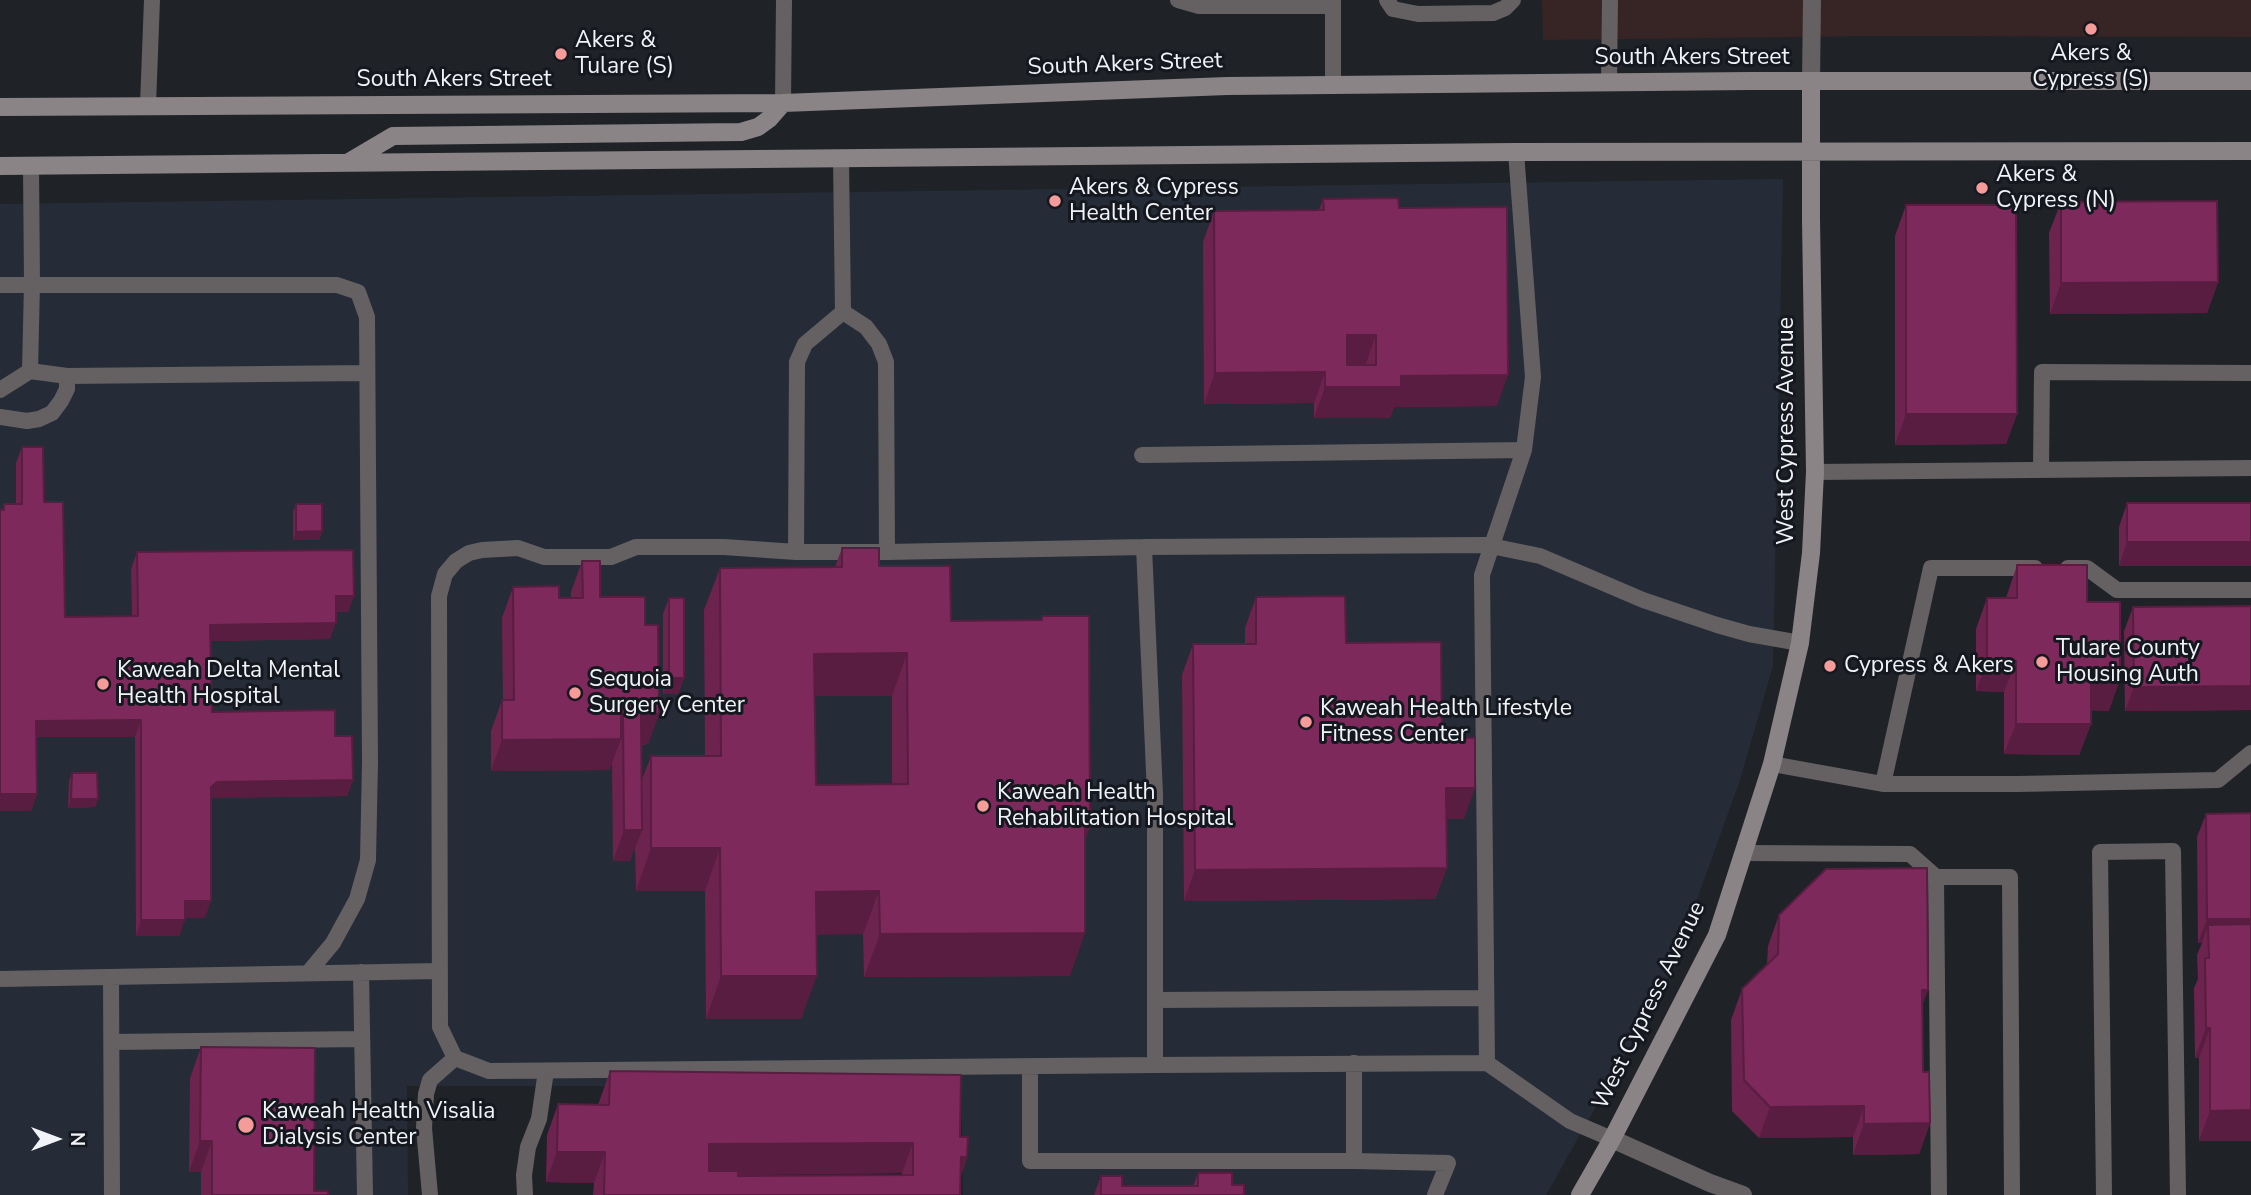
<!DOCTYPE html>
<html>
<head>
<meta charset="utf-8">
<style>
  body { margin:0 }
  #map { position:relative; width:2251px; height:1195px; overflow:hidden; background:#1f2328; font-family:"Nunito Sans",sans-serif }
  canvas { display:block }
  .north { position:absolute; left:21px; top:1104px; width:70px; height:70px; -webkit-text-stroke:5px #15191f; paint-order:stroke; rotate:90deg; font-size:19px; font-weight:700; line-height:28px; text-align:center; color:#f0f3f7 }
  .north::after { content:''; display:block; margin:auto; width:24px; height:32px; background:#f0f3f7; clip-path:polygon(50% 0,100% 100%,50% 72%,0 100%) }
</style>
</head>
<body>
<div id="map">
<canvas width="2251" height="1195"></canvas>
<div class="north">N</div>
</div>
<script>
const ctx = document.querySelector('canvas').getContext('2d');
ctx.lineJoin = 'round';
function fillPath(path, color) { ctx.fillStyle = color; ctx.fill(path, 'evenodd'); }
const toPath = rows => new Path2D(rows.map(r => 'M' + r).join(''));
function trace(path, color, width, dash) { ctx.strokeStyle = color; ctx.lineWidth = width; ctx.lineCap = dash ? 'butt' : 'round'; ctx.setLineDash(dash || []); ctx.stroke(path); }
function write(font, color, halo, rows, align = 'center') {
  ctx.font = font + ' "Nunito Sans",sans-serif'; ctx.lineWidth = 6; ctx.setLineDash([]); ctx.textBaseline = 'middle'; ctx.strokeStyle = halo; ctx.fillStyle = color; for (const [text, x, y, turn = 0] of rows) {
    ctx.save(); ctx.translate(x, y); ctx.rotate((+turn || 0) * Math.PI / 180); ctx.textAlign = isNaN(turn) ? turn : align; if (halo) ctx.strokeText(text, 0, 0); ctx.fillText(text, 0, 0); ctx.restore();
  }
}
fillPath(toPath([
  [1542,0,2251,0,2251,37,1873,36,1543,40]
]), '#372424');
fillPath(toPath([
  [1783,179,1773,666,1740,780,1669,977,1546,1195,963,1195,961,1086,407,1086,408,1195,0,1195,0,204]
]), '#252c37');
trace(toPath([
  [1178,0,1199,6],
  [1196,0,1199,6,1333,6],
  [1333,0,1333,85],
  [1387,0,1393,9,1418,14,1493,13,1505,8,1513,0],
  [1609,83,1610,0],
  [783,103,784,0],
  [148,105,152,0],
  [841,158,843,312],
  [0,285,337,285,358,292,367,317,370,762,368,860,357,899,333,943,308,973],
  [843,312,866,327,879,344,886,362,887,552],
  [30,371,67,376,367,373],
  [0,390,30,371,32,284,31,166],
  [0,417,27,421,39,419,52,413,61,401,67,389,67,376],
  [1142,455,1524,450],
  [2041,469,2042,372,2251,373],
  [1815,472,2251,468],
  [1144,547,1155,794,1155,1065,1487,1063,1570,1121,1612,1139],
  [796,552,797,362,805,344,843,312],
  [2068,568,2087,568,2117,590,2251,590],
  [1772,764,1883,784,1931,568,2035,568],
  [1883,784,2018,784,2218,780,2251,753],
  [1743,853,1910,854,1936,877,1939,1195],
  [1936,877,2010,877,2012,1195],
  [361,972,365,1195],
  [111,977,112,1195],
  [0,979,439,971],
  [1155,1000,1486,998],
  [112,1042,362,1039],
  [1354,1063,1354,1161,1448,1163,1435,1195],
  [1487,1063,1482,575,1524,450,1533,377,1516,152],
  [1155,1065,489,1071,455,1058,440,1027,439,596,445,574,456,561,469,553,482,550,518,548,544,557,611,557,636,547,724,547,796,552,887,552,1144,547,1486,545,1540,556,1643,600,1717,625,1749,634,1800,643],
  [1030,1067,1030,1161,1354,1161],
  [430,1195,424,1128,426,1094,430,1080,455,1058],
  [525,1195,524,1175,528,1147,539,1119,546,1071],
  [2104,1195,2100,852,2173,851,2178,1195]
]), '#656162', 16);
trace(toPath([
  [1811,82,1812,0],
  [1612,1139,1710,1183,1743,1195]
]), '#656162', 18);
trace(toPath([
  [0,107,783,103,1227,86,1750,81,2251,81],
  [349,162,393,136,741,132,758,127,769,119,783,103],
  [0,166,1516,152,2251,151],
  [1580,1195,1612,1139,1717,935,1772,764,1800,643,1811,553,1815,472,1811,220,1811,82]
]), '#8b8486', 18);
fillPath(toPath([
  [1323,199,1399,208,1497,406,1394,407,1390,418,1314,418,1314,403,1204,404,1203,242,1214,211,1319,210],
  [2061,202,2218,282,2207,313,2050,314,2049,233],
  [1906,205,2017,414,2006,444,1895,445,1895,236],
  [22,447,44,502,65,617,132,616,131,569,137,552,354,596,348,612,336,612,330,639,211,641,212,712,335,736,353,780,347,796,211,798,205,918,185,918,179,936,136,936,135,737,36,737,37,794,31,811,0,811,2,510,4,504,16,504,16,463],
  [2127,503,2251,503,2119,566,2119,527],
  [296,504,322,531,319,540,293,540,293,512],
  [842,548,879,566,951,621,1041,620,1042,616,1085,840,1070,976,864,977,863,934,817,934,801,1019,706,1019,705,891,636,891,635,847,630,861,613,861,612,763,609,770,491,771,491,731,502,700,503,700,502,618,513,587,559,598,571,598,571,592,582,561,600,597,645,625,659,714,648,744,641,745,641,782,651,756,705,756,704,610,720,568,835,567],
  [815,696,892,696,892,784,816,785],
  [2017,565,2087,602,2109,711,2091,710,2091,724,2079,755,2004,754,2004,692,1976,691,1976,629,1987,598,2006,598],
  [1256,597,1346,643,1442,738,1464,819,1446,819,1447,868,1435,899,1184,901,1182,675,1193,644,1245,644,1245,628],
  [669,598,684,678,678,694,663,694,663,614],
  [2251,606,2251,710,2125,711,2124,631,2133,607],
  [72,773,98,799,95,807,68,808,69,781],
  [2251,813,2251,1141,2199,1141,2199,1058,2195,1058,2194,988,2198,979,2197,955,2202,943,2198,943,2197,837,2206,814],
  [1779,915,1922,1006,1923,1072,1930,1123,1919,1154,1853,1155,1853,1137,1759,1138,1732,1111,1731,1020,1742,989,1767,964,1768,946],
  [201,1047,314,1191,328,1195,201,1195,201,1172,189,1172,190,1078],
  [610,1071,960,1137,967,1157,961,1176,960,1195,593,1195,594,1183,546,1182,547,1135,558,1104,598,1105],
  [902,1173,902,1175,738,1176,738,1175],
  [1198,1173,1232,1185,1244,1195,1094,1195,1101,1176,1122,1186,1193,1186]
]), '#6c234e');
fillPath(toPath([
  [2218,282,2207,313,2050,314,2061,283],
  [1347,335,1376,335,1365,366,1336,366],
  [1325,372,1314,403,1204,404,1215,373],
  [1508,375,1497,406,1394,407,1390,418,1314,418,1325,387,1401,376],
  [1906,414,2017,414,2006,444,1895,445],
  [322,531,319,540,293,540,296,532],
  [2127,542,2251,542,2251,566,2119,566],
  [336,596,354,596,348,612,330,612],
  [336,623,330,639,204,641,210,625],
  [907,653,892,696,799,696,814,654],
  [1987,661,2016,661,2004,692,1976,691],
  [669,678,684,678,678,694,663,694],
  [2091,680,2120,680,2109,711,2079,710],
  [2251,686,2251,710,2125,711,2134,687],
  [621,714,623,714,614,739,621,739,609,770,491,771,502,740],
  [641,714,659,714,648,744,629,745],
  [141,720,135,737,30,737,36,721],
  [2016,724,2091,724,2079,755,2004,754],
  [353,780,347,796,211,798,211,787,217,782],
  [1446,788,1475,788,1464,819,1435,819],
  [0,794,37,794,31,811,0,811],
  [71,799,98,799,95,807,68,808],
  [1085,827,1090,827,1074,870],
  [624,830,642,830,630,861,613,861],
  [651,848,720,848,705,891,636,891],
  [1447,868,1435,899,1184,901,1195,870],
  [879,891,863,934,801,935,816,892],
  [185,901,211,901,205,918,179,918],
  [2207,919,2251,919,2251,943,2208,925,2202,943,2198,943],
  [141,920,185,920,179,936,136,936],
  [1085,933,1070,976,864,977,880,934],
  [721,976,817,976,801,1019,706,1019],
  [1922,990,1928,990,1917,1021],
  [2206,1028,2210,1028,2199,1058,2195,1058],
  [1864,1106,1853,1137,1759,1138,1770,1107],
  [2251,1110,2251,1141,2199,1141,2210,1111],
  [1930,1123,1919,1154,1853,1155,1864,1124],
  [200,1141,212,1141,201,1172,189,1172],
  [913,1143,902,1173,697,1175,709,1144],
  [557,1152,605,1152,594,1183,546,1182],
  [961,1157,967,1157,956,1187]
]), '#581d40');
const building = toPath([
  [1398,198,1399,208,1507,207,1508,375,1401,376,1401,387,1325,387,1325,372,1215,373,1214,211,1324,210,1323,199,1398,198],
  [1347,335,1376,335,1376,365,1347,365,1347,335],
  [2217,201,2218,282,2061,283,2061,202,2217,201],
  [1906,205,2016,205,2017,414,1906,414,1906,205],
  [22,447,43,447,44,502,63,502,65,617,138,616,137,552,353,550,354,596,336,596,336,623,210,625,212,712,335,710,335,736,352,736,353,780,217,782,211,787,211,901,185,901,185,920,141,920,141,720,36,721,37,794,0,794,0,510,4,510,4,504,22,504,22,447],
  [2127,503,2251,503,2251,542,2127,542,2127,503],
  [296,504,322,504,322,531,296,532,296,504],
  [842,548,879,548,879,566,950,566,951,621,1042,620,1042,616,1089,616,1090,827,1085,827,1085,933,880,934,879,891,816,892,817,976,721,976,720,848,651,848,651,756,721,756,720,568,842,567,842,548],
  [907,653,908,784,816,785,814,654,907,653],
  [582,561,600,561,600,597,645,597,645,625,658,625,659,714,641,714,642,830,624,830,623,714,621,714,621,739,502,740,502,700,514,700,513,587,559,586,559,598,583,598,582,561],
  [2017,565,2087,565,2087,602,2120,602,2120,680,2091,680,2091,724,2016,724,2016,661,1987,661,1987,598,2017,598,2017,565],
  [1345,596,1346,643,1441,642,1442,738,1475,738,1475,788,1446,788,1447,868,1195,870,1193,644,1256,644,1256,597,1345,596],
  [669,598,684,598,684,678,669,678,669,598],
  [2251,606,2251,686,2134,687,2133,607,2251,606],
  [72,773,97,773,98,799,71,799,72,773],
  [2251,813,2251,919,2207,919,2206,814,2251,813],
  [1927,868,1928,990,1922,990,1923,1072,1929,1072,1930,1123,1864,1124,1864,1106,1770,1107,1744,1080,1742,989,1778,954,1779,915,1826,869,1927,868],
  [2251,924,2251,1110,2210,1111,2210,1028,2206,1028,2205,958,2209,958,2208,925,2251,924],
  [201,1047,315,1048,314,1191,328,1191,328,1195,212,1195,212,1141,200,1141,201,1047],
  [610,1071,961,1075,960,1137,968,1137,967,1157,961,1157,960,1195,604,1195,605,1152,557,1152,558,1104,609,1105,610,1071],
  [913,1143,913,1175,738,1176,738,1171,709,1171,709,1144,913,1143],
  [1198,1173,1232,1173,1232,1185,1244,1185,1244,1195,1101,1195,1101,1176,1122,1176,1122,1186,1198,1186,1198,1173]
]);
fillPath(building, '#7d295b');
trace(building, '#581d40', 2);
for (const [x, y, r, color] of [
  [2091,29,7,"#f59b9a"],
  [561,54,7,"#f59b9a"],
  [1982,188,7,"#f59b9a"],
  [1055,201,7,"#f59b9a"],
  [2042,662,7,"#f59b9a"],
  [1830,666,7,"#f59b9a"],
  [103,684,7,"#f59b9a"],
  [575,693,7,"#f59b9a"],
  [1306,722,7,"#f59b9a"],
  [983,806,7,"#f59b9a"],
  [246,1125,9,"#f59b9a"]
]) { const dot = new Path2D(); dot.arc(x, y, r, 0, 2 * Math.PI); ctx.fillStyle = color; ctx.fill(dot); trace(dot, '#15191f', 2.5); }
write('23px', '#f0f3f7', '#15191f', [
  ["Akers &",575,41],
  ["Tulare (S)",575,67],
  ["Akers &",2091,54,"center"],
  ["Cypress (S)",2091,80,"center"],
  ["Akers &",1996,175],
  ["Cypress (N)",1996,201],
  ["Akers & Cypress",1069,188],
  ["Health Center",1069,214],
  ["Tulare County",2056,649],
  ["Housing Auth",2056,675],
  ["Cypress & Akers",1844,666],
  ["Kaweah Delta Mental",117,671],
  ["Health Hospital",117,697],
  ["Sequoia",589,680],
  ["Surgery Center",589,706],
  ["Kaweah Health Lifestyle",1320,709],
  ["Fitness Center",1320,735],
  ["Kaweah Health",997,793],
  ["Rehabilitation Hospital",997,819],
  ["Kaweah Health Visalia",262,1112],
  ["Dialysis Center",262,1138]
], 'left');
write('23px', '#f0f3f7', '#15191f', [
  ["South Akers Street",1692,58],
  ["South Akers Street",1125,65,-2],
  ["South Akers Street",454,80],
  ["West Cypress Avenue",1787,431,-90],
  ["West Cypress Avenue",1650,1006,-64]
]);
</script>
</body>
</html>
